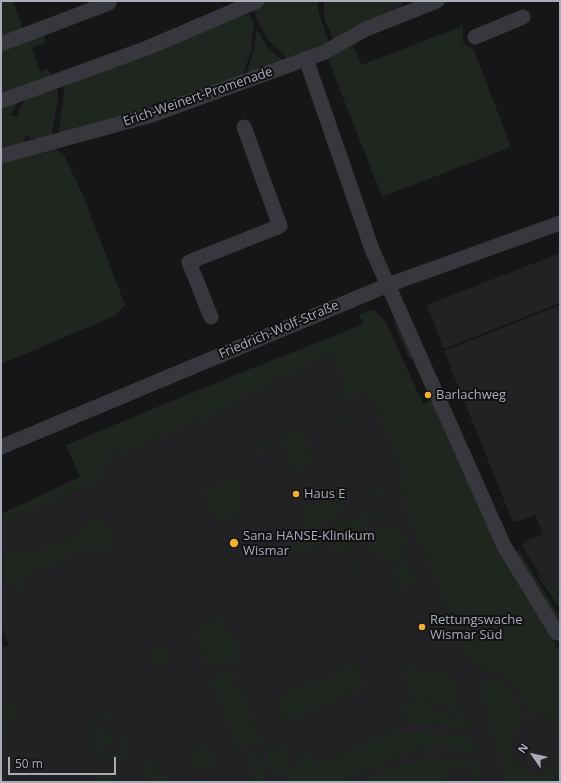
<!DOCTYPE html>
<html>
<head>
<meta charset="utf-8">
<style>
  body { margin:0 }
  #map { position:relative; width:561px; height:783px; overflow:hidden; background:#161618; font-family:"Open Sans",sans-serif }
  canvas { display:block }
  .frame { position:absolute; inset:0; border:2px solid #a8adb8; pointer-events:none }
  .north { position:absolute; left:513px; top:735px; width:40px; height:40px; -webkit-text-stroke:3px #111113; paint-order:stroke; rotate:304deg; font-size:11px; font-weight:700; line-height:16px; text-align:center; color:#a8adb8 }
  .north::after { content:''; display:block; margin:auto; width:14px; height:18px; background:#a8adb8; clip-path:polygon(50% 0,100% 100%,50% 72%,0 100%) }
  .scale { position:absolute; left:8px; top:757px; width:108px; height:18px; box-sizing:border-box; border:2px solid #a8adb8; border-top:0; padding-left:5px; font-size:12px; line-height:14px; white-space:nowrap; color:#a8adb8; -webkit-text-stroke:3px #111113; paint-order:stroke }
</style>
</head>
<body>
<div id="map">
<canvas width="561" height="783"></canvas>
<div class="frame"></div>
<div class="north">N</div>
<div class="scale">50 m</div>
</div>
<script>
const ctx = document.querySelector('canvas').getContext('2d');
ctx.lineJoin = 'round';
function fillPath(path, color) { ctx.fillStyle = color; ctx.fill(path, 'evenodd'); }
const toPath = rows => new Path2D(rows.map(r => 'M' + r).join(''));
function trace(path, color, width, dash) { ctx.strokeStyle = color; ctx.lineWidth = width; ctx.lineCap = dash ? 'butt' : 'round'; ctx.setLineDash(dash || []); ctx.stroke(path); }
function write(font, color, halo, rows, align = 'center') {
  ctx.font = font + ' "Open Sans",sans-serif'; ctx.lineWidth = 4; ctx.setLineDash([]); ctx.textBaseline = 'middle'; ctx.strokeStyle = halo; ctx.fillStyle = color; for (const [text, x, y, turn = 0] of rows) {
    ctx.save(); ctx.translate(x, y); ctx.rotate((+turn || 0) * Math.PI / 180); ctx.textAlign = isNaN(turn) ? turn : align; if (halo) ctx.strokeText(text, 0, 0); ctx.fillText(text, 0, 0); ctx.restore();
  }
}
fillPath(toPath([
  [560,253,560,303,444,349,427,305],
  [560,305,560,592,544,582,523,546,527,541,543,534,541,529,535,515,518,522,512,520,444,351],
  [363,324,560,687,560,782,1,782,1,648,9,645,1,626,1,514,80,477,66,445,227,378]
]), '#222225');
fillPath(toPath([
  [1,1,13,1,24,32,1,40],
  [269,1,318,1,318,10,328,40,326,49,290,61,268,40,256,18,255,10,258,6],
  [324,1,401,1,404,12,331,47,333,38,324,18],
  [250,15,255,25,252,35,252,48,242,77,225,85,58,136,64,91,62,83,232,16],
  [463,26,463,43,474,50,511,147,382,197,326,54,352,43,361,65],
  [257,29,268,48,287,64,246,77,254,48],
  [43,32,46,42,32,48,40,72,48,69,52,78,1,97,1,48],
  [57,85,58,100,51,140,43,143,25,135,25,139,23,139,28,144,1,151,1,105,19,99,11,115,18,117,19,111,26,96],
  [52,146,64,155,85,200,125,305,117,315,1,364,1,161],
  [374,309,386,322,423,404,432,400,485,521,560,652,560,725,548,718,532,718,515,682,506,675,495,671,485,672,478,670,471,664,400,497,404,476,368,391,338,402,335,394,346,389,332,355,307,366,263,390,232,403,211,417,108,458,99,481,1,524,1,514,80,477,66,445,363,324,359,315],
  [397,321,413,357,409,359,394,323],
  [347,414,350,415,352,419,333,428,332,421],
  [302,430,315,462,298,469,293,469,288,465,292,463,281,439],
  [272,440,274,446,257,453,255,448],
  [236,476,243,493,238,495,245,510,217,523,203,489],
  [381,485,382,492,366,500,362,497,361,494],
  [335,495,344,516,300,535,293,532,307,525,301,510],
  [380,507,383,513,365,522,350,550,336,556,328,535,331,526,345,519,347,523],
  [90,517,100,518,105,521,113,534,113,541,108,551,102,555,100,557,95,547,23,576,27,587,23,589,19,590,8,584,3,570,6,554,21,547,25,556,88,528,84,519],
  [383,526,395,527,403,533,411,549,400,546,398,553,404,555,402,560,406,561,405,565,409,566,408,570,415,573,414,577,426,581,402,590,398,589,394,586,390,579,400,583,402,579,396,576,398,572,393,569,395,564,365,551,371,534],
  [316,533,324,536,326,541,292,556,287,545],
  [527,541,523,546,531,563,544,582,560,592,560,608,542,583,522,546],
  [519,550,560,617,560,622,557,620,515,552],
  [354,555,361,573,357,575,349,557],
  [219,618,241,646,235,648,240,659,209,672,192,630],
  [166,644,173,660,154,668,147,652],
  [356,663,367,687,284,723,274,699],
  [406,668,441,673,456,679,465,688,453,694,462,712,415,700,412,698,402,673,403,669],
  [233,670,262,742,240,751,211,679],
  [491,679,500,679,510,687,526,720,516,730,512,739,512,747,514,756,519,764,527,770,536,773,545,772,560,764,560,782,508,782,498,757,481,691,484,682],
  [12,702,19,718,6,724,1,707],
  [410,702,472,718,474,722,464,729,452,729,408,723,403,720,398,711,411,705],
  [104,716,114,717,118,721,114,723,110,720,104,720,97,723,93,735,103,752,113,755,120,751,123,740,121,731,124,731,128,744,128,752,126,757,120,764,116,764,100,757,88,736,87,731,94,721],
  [103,729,108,730,114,737,115,741,111,747,106,747,101,742,98,733,100,730],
  [394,731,465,734,475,742,481,752,478,754,463,750,438,747,417,751,335,782,283,782,299,764,295,755,307,750,314,764],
  [281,743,291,763,288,771,280,775,271,769,264,751],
  [207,746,214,765,197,772,189,753],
  [258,753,266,770,265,779,263,782,243,782,254,777,245,759],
  [149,756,156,771,162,769,165,777,169,775,172,782,149,782,145,770],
  [427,756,472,760,485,766,484,772,473,778,467,767,435,782,352,782],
  [90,761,96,767,118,777,115,781,100,782]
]), '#1e261f');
trace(toPath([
  [475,37,523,17],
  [1,44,109,3],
  [306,59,373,252,388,285,504,546,557,633],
  [1,101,147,48,257,1],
  [1,156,152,115,306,59,323,53,366,29,437,1],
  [211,317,189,262,280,226,244,127],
  [1,447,388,285,560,223]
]), '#37383d', 15);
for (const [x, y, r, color] of [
  [428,395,4,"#f2b134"],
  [296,494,4,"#f2b134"],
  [234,543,5,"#f2b134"],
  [422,627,4,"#f2b134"]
]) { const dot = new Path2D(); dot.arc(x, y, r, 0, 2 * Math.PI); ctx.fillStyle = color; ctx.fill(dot); trace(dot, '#111113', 1.5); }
write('13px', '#a8adb8', '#111113', [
  ["Erich-Weinert-Promenade",198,97,-19],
  ["Friedrich-Wolf-Straße",279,330,-23]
]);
write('13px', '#a8adb8', '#111113', [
  ["Barlachweg",436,395],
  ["Haus E",304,494],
  ["Sana HANSE-Klinikum",243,536],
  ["Wismar",243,551],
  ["Rettungswache",430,620],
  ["Wismar Süd",430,635]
], 'left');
</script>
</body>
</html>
